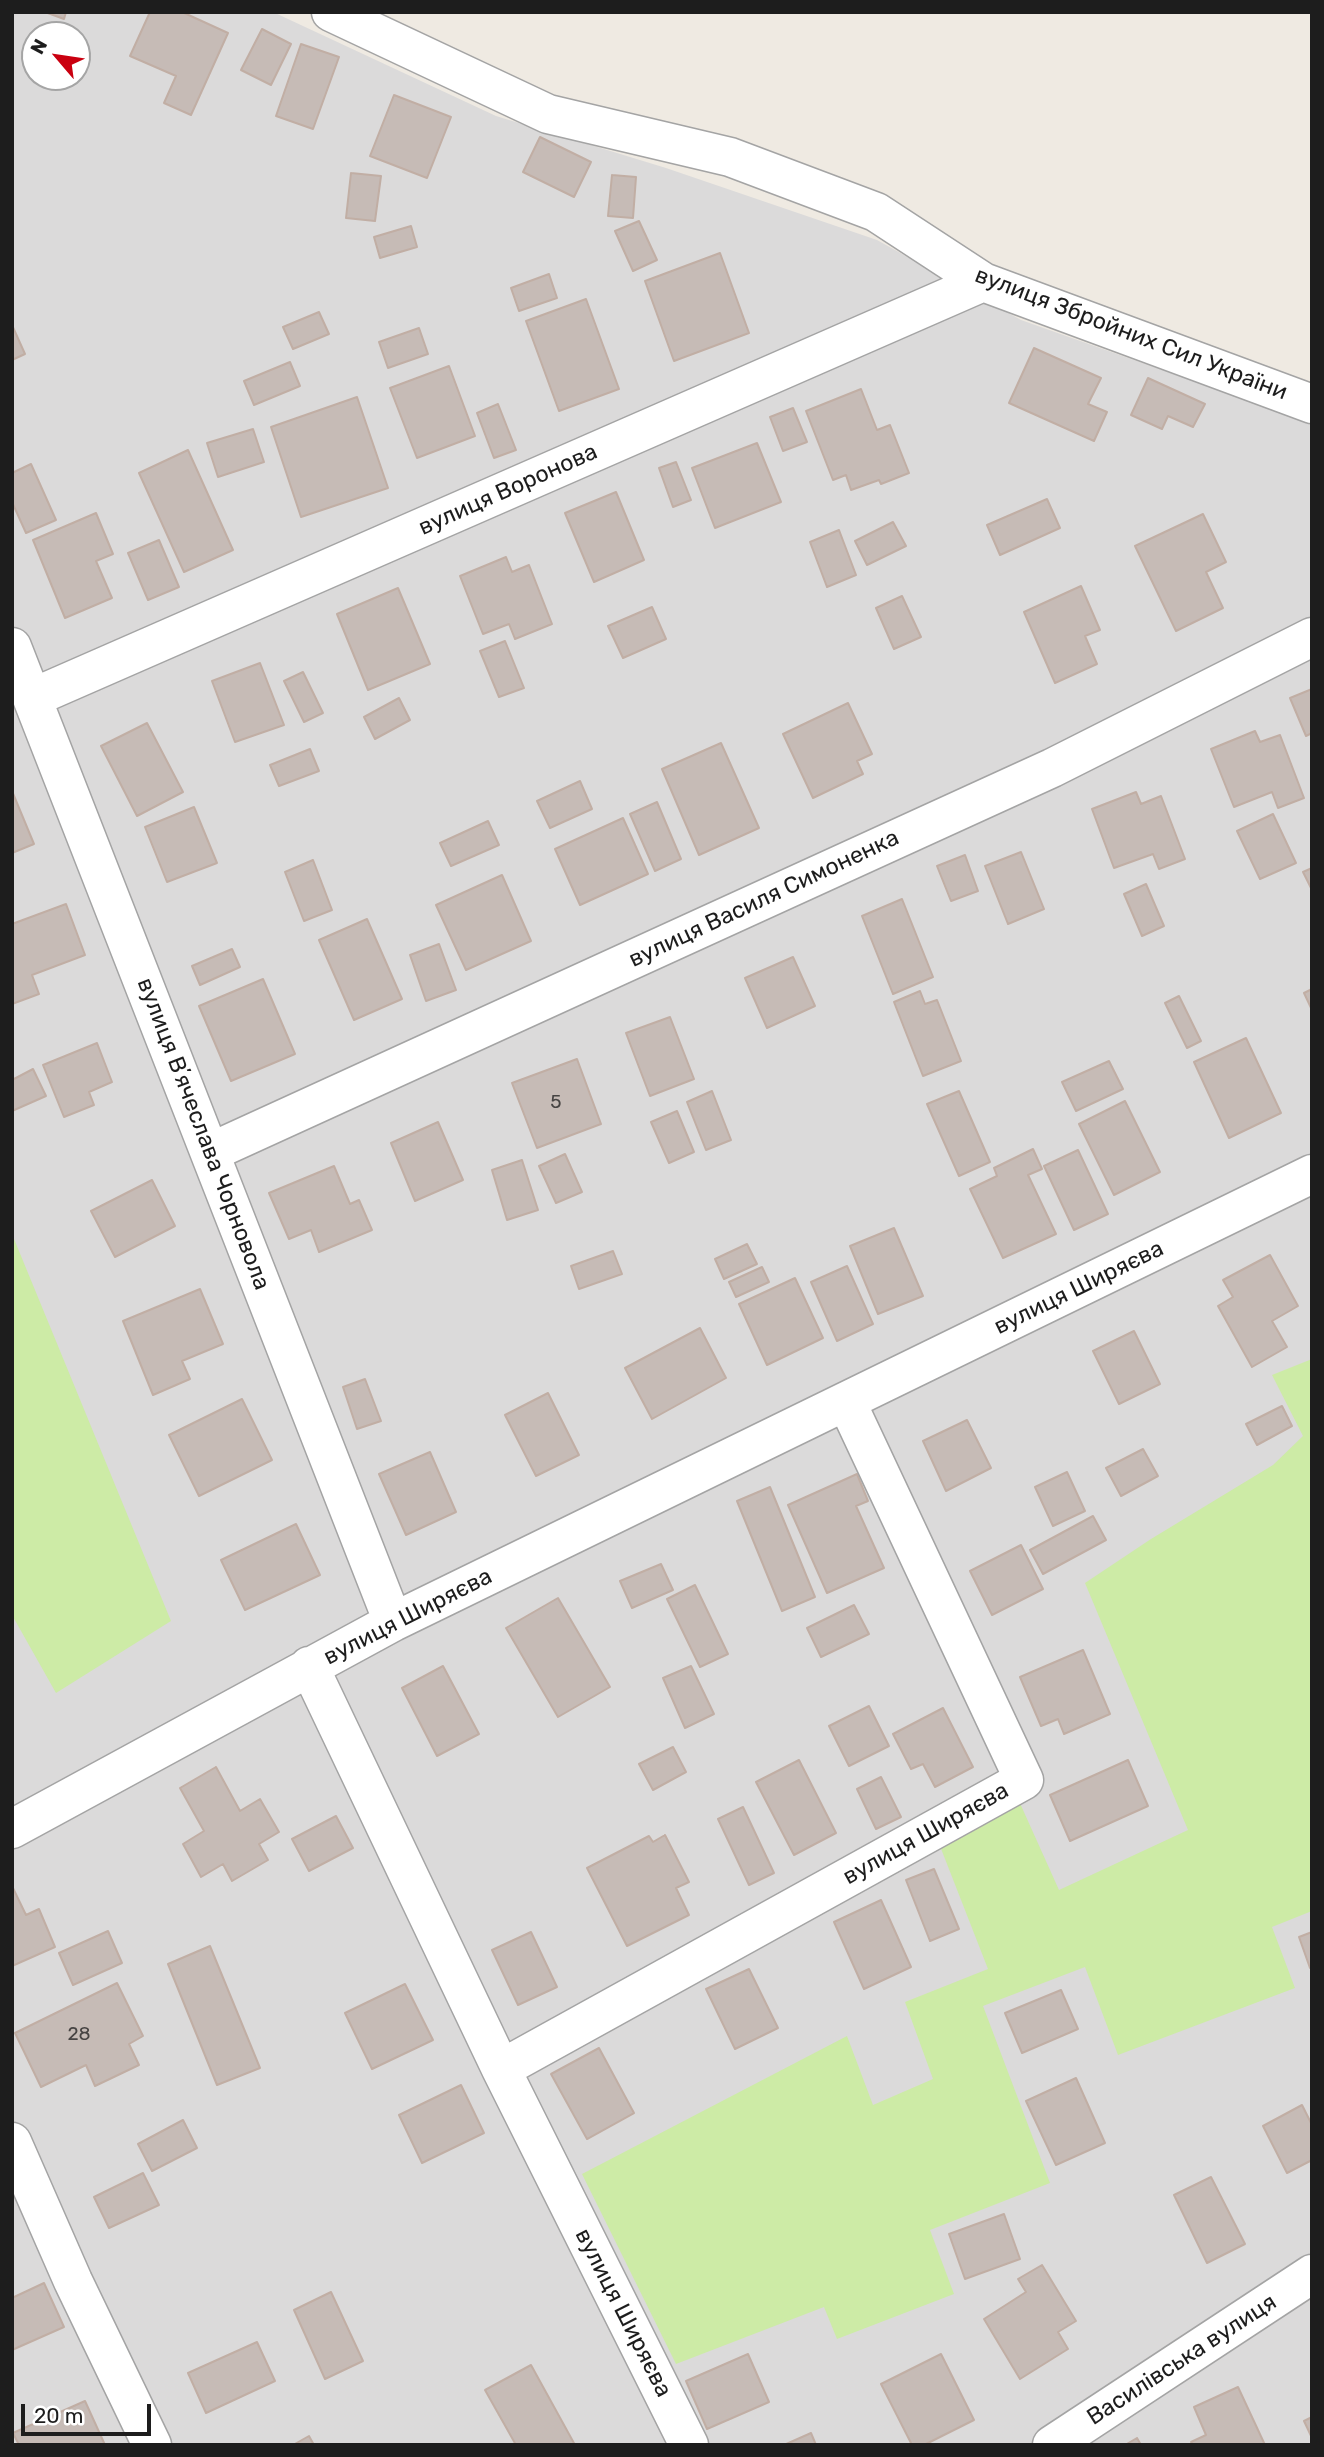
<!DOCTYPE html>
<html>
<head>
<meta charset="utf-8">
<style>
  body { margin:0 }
  #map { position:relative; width:1324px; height:2457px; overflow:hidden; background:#efeae2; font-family:Rubik,sans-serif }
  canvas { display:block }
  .frame { position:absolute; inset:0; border:14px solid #1d1d1d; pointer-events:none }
  .north { position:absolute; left:21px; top:21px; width:70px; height:70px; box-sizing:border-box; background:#fff; border:2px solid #a5a5a5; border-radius:50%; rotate:299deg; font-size:19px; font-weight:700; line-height:28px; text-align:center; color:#1d1d1d }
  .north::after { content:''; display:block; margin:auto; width:24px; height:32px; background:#ca0010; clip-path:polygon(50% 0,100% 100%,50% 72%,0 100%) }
  .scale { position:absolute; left:21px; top:2404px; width:130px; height:32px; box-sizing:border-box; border:4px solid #1d1d1d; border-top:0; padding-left:9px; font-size:21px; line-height:24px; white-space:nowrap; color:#1d1d1d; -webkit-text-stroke:5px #fff; paint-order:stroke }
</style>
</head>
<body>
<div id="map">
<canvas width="1324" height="2457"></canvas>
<div class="frame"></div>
<div class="north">N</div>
<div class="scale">20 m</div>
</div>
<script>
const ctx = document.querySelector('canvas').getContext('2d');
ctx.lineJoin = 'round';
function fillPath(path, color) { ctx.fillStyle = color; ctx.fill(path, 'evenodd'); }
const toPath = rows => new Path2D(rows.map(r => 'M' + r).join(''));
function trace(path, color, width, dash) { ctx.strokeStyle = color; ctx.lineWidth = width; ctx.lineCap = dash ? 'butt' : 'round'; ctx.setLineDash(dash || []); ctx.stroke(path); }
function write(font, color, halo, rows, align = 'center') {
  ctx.font = font + ' Rubik,sans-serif'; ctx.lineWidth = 7; ctx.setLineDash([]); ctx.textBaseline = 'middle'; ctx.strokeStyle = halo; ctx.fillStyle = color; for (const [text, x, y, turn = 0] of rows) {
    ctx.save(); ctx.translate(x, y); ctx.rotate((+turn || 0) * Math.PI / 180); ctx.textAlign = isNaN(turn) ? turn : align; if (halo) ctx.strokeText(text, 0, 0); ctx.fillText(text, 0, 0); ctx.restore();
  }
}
fillPath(toPath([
  [12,12,273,12,496,116,666,168,877,240,1021,320,1312,423,1312,2445,12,2445],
  [35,35,77,35,77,77,35,77]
]), '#dbdada');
fillPath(toPath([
  [12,1234,171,1621,56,1693,12,1615],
  [1312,1359,1312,1911,1272,1927,1295,1988,1118,2055,1085,1967,983,2006,1050,2183,930,2230,954,2294,837,2339,824,2307,676,2364,582,2174,847,2036,873,2105,933,2079,905,2002,988,1969,938,1841,1019,1801,1059,1890,1188,1830,1085,1583,1151,1539,1273,1465,1303,1436,1272,1375]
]), '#cdeba6');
const building = toPath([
  [45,12,66,12,64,19,45,12],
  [150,12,182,12,228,33,191,115,164,103,176,76,130,56,150,12],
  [262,29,291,44,271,85,241,70,262,29],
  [301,44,339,57,313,129,276,116,301,44],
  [394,95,451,117,427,178,370,156,394,95],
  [540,137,591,162,574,197,523,172,540,137],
  [351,173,381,176,375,221,346,218,351,173],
  [612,175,636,177,633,218,608,216,612,175],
  [639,221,657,260,633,271,615,231,639,221],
  [411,226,417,247,380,258,374,237,411,226],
  [720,253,749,333,674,361,645,281,720,253],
  [549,274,557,298,519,311,511,288,549,274],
  [586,299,619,389,559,411,526,321,586,299],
  [319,312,329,334,293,349,283,327,319,312],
  [12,325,25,354,12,360,12,325],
  [419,328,428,354,388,368,379,342,419,328],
  [1034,348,1101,378,1088,404,1107,412,1094,441,1009,403,1034,348],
  [290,362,300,386,254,405,244,381,290,362],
  [449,366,475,436,417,458,390,388,449,366],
  [1148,378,1205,404,1193,427,1168,416,1162,429,1131,415,1148,378],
  [861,389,877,430,890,425,909,473,881,484,879,480,851,490,846,475,833,480,806,411,861,389],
  [357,397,388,488,301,517,271,427,357,397],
  [498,404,516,450,494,458,477,413,498,404],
  [793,408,807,442,783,451,770,417,793,408],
  [253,429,264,462,218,477,207,443,253,429],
  [757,443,781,502,715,528,692,468,757,443],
  [188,450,233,550,184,572,139,473,188,450],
  [676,462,691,500,673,507,659,468,676,462],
  [31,464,56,520,26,533,12,502,12,473,31,464],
  [616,492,644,560,594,582,565,513,616,492],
  [1047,499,1060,528,1000,555,987,525,1047,499],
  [96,513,113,554,96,561,112,598,65,618,33,540,96,513],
  [1203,514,1226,562,1206,572,1223,608,1176,631,1135,546,1203,514],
  [893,522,906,546,867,565,855,541,893,522],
  [839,530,856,575,827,587,810,542,839,530],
  [159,540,179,587,148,600,128,553,159,540],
  [506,557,512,572,529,565,552,624,515,639,509,624,483,634,460,576,506,557],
  [1081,586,1100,630,1085,636,1097,664,1055,683,1024,612,1081,586],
  [398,588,430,664,368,690,337,614,398,588],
  [902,596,921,637,894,649,876,608,902,596],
  [652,607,666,639,623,658,608,626,652,607],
  [505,641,524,688,499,697,480,651,505,641],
  [260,663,284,725,235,742,212,681,260,663],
  [303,672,323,713,304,722,284,681,303,672],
  [1312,689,1312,733,1306,736,1290,698,1312,689],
  [399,698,410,720,375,739,364,717,399,698],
  [848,703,872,754,857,761,863,774,813,798,783,734,848,703],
  [147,723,183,792,137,816,101,746,147,723],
  [1255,731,1260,742,1280,735,1304,798,1278,808,1272,792,1234,807,1211,749,1255,731],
  [721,743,759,828,699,855,662,769,721,743],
  [310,749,319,771,279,786,270,765,310,749],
  [580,781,592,809,550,828,537,801,580,781],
  [12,791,34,844,12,853,12,791],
  [1136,792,1141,804,1161,796,1185,859,1159,869,1153,854,1114,868,1092,809,1136,792],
  [657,802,681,859,655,871,630,814,657,802],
  [194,807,217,863,167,882,145,827,194,807],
  [1273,814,1296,863,1260,879,1237,831,1273,814],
  [623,818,648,874,580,905,555,849,623,818],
  [488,821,499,845,451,866,440,843,488,821],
  [1021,852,1044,909,1008,924,985,866,1021,852],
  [965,855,978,891,951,901,937,866,965,855],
  [313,860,332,910,304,921,285,872,313,860],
  [1312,868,1312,890,1303,872,1312,868],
  [502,875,531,941,466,970,436,905,502,875],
  [1146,884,1164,926,1142,936,1124,894,1146,884],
  [902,899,933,977,893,994,862,916,902,899],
  [66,904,85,955,32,975,39,994,12,1004,12,924,66,904],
  [367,919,402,999,354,1020,319,940,367,919],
  [439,944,456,990,426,1001,410,955,439,944],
  [232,949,240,967,200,985,192,966,232,949],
  [793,957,815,1006,767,1028,745,978,793,957],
  [263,979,295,1054,231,1081,199,1006,263,979],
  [1312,989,1312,1010,1304,993,1312,989],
  [920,991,925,1004,937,1000,961,1061,923,1076,894,1002,920,991],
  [1179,996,1201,1041,1187,1048,1165,1003,1179,996],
  [670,1017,694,1079,650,1096,626,1033,670,1017],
  [1246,1038,1281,1113,1229,1138,1194,1062,1246,1038],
  [97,1043,112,1082,89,1092,94,1105,64,1117,43,1065,97,1043],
  [577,1059,601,1124,537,1148,512,1083,577,1059],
  [1109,1061,1123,1089,1076,1111,1062,1082,1109,1061],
  [33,1069,46,1096,12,1111,12,1080,33,1069],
  [712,1091,731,1140,706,1150,687,1102,712,1091],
  [959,1091,990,1162,959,1176,927,1104,959,1091],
  [1125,1101,1160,1172,1114,1195,1079,1124,1125,1101],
  [677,1111,694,1152,669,1163,651,1122,677,1111],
  [438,1122,463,1180,415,1201,391,1143,438,1122],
  [1033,1149,1042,1169,1028,1175,1056,1234,1003,1258,970,1189,997,1176,994,1168,1033,1149],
  [1078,1150,1108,1214,1074,1230,1044,1166,1078,1150],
  [565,1154,582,1192,556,1203,539,1166,565,1154],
  [522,1160,538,1210,507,1220,492,1170,522,1160],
  [334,1166,350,1204,359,1200,372,1230,319,1252,311,1230,289,1239,269,1193,334,1166],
  [152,1180,175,1226,115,1257,91,1211,152,1180],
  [894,1228,923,1296,878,1314,850,1246,894,1228],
  [747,1244,757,1264,724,1279,715,1259,747,1244],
  [613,1251,622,1274,579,1289,571,1266,613,1251],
  [1270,1255,1298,1306,1272,1321,1287,1347,1252,1367,1218,1306,1233,1297,1223,1280,1270,1255],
  [847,1266,873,1324,837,1341,811,1282,847,1266],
  [762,1267,769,1282,736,1297,729,1282,762,1267],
  [795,1278,823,1338,767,1365,739,1304,795,1278],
  [200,1289,223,1344,182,1361,190,1379,153,1395,123,1321,200,1289],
  [700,1328,726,1378,652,1419,625,1368,700,1328],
  [1134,1331,1160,1384,1119,1404,1093,1351,1134,1331],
  [365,1379,381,1421,357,1429,343,1387,365,1379],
  [548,1393,579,1455,536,1476,505,1415,548,1393],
  [242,1399,272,1460,199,1496,169,1435,242,1399],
  [1282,1406,1292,1426,1257,1445,1246,1424,1282,1406],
  [967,1420,991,1468,946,1491,923,1441,967,1420],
  [1143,1449,1158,1476,1121,1496,1106,1468,1143,1449],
  [430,1452,456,1512,406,1535,379,1474,430,1452],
  [1067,1472,1085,1511,1053,1526,1035,1487,1067,1472],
  [857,1474,868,1501,856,1506,884,1568,827,1593,788,1505,857,1474],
  [770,1487,815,1597,782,1611,737,1501,770,1487],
  [1093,1516,1106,1540,1043,1574,1030,1550,1093,1516],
  [296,1524,320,1575,245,1610,221,1560,296,1524],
  [1021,1545,1043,1589,992,1615,970,1571,1021,1545],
  [661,1564,673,1590,632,1608,620,1581,661,1564],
  [695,1585,728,1654,700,1667,667,1599,695,1585],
  [558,1598,610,1687,558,1717,506,1628,558,1598],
  [854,1605,869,1634,821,1657,807,1628,854,1605],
  [1083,1650,1110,1714,1064,1734,1058,1719,1041,1726,1020,1677,1083,1650],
  [443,1666,479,1734,437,1756,402,1688,443,1666],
  [691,1666,714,1714,685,1728,663,1678,691,1666],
  [869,1706,889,1746,849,1766,829,1726,869,1706],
  [943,1708,973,1767,935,1787,923,1764,911,1769,893,1734,943,1708],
  [673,1747,686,1772,653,1790,639,1764,673,1747],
  [799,1760,836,1833,794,1855,756,1782,799,1760],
  [1128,1760,1148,1806,1070,1841,1050,1795,1128,1760],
  [216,1767,240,1811,260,1799,279,1832,259,1844,268,1860,232,1881,223,1864,201,1877,183,1844,204,1831,180,1788,216,1767],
  [881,1777,901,1817,876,1829,857,1789,881,1777],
  [743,1807,774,1873,749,1885,718,1819,743,1807],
  [336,1816,353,1848,309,1871,292,1839,336,1816],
  [665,1835,689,1882,676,1888,689,1915,627,1946,587,1868,649,1836,653,1842,665,1835],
  [934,1869,959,1929,930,1941,906,1880,934,1869],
  [12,1886,26,1915,39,1909,55,1947,12,1966,12,1886],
  [881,1900,911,1967,864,1989,834,1922,881,1900],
  [108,1931,122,1963,73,1985,59,1953,108,1931],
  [531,1932,557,1987,518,2005,492,1950,531,1932],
  [1312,1932,1312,1968,1310,1968,1299,1937,1312,1932],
  [210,1946,260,2068,217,2085,168,1964,210,1946],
  [749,1969,778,2028,735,2049,706,1989,749,1969],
  [117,1983,143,2036,129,2044,139,2065,95,2086,86,2065,41,2087,15,2033,117,1983],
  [405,1984,433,2040,372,2069,345,2013,405,1984],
  [1061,1990,1078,2029,1022,2053,1005,2013,1061,1990],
  [599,2048,634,2113,587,2139,551,2074,599,2048],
  [1076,2078,1105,2143,1056,2165,1026,2101,1076,2078],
  [461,2085,484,2133,422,2163,399,2115,461,2085],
  [1302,2105,1312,2125,1312,2160,1287,2173,1263,2126,1302,2105],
  [183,2120,197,2148,152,2171,138,2144,183,2120],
  [143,2173,159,2205,109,2228,94,2197,143,2173],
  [1211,2177,1245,2244,1207,2263,1174,2195,1211,2177],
  [1004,2214,1020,2259,965,2279,949,2234,1004,2214],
  [1042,2265,1076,2321,1058,2332,1068,2349,1020,2379,984,2319,1026,2292,1018,2279,1042,2265],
  [44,2283,64,2327,12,2350,12,2298,44,2283],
  [331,2292,363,2361,325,2379,294,2310,331,2292],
  [257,2342,275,2381,206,2413,188,2373,257,2342],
  [748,2354,769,2402,707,2429,686,2381,748,2354],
  [941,2354,974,2420,924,2445,912,2445,881,2384,941,2354],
  [531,2365,575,2445,516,2445,485,2390,531,2365],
  [1238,2387,1265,2445,1193,2445,1191,2442,1206,2435,1194,2407,1238,2387],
  [85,2401,105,2445,19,2445,13,2433,85,2401],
  [1312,2417,1312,2438,1304,2421,1312,2417],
  [811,2433,816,2445,784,2445,811,2433],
  [309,2436,314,2445,293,2445,309,2436],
  [1137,2438,1141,2445,1125,2445,1137,2438]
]);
fillPath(building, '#c6bbb6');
trace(building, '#c1aea4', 2);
const minor = toPath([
  [331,12,548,114,730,157,876,212,983,282,1312,404],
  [12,647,393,1622],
  [32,698,983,282],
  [211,1152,1052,768,1312,637],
  [309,1666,501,2069,689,2445],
  [12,1829,393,1622,1312,1174],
  [501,2069,1024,1780,847,1403],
  [12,2142,73,2281,152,2445],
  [1052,2445,1312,2274]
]);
trace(minor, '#a4a4a4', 41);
trace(minor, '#fff', 38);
write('19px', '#474443', null, [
  ["5",556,1103],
  ["28",79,2035]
]);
write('23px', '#1d1d1d', '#fff', [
  ["вулиця Збройних Сил України",1131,334,21],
  ["вулиця Воронова",508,490,-24],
  ["вулиця Василя Симоненка",764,899,-25],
  ["вулиця Вʼячеслава Чорновола",203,1134,69],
  ["вулиця Ширяєва",1079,1288,-26],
  ["вулиця Ширяєва",408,1617,-27],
  ["вулиця Ширяєва",926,1834,-29],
  ["вулиця Ширяєва",623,2313,63],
  ["Василівська вулиця",1182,2360,-33]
]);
</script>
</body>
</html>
